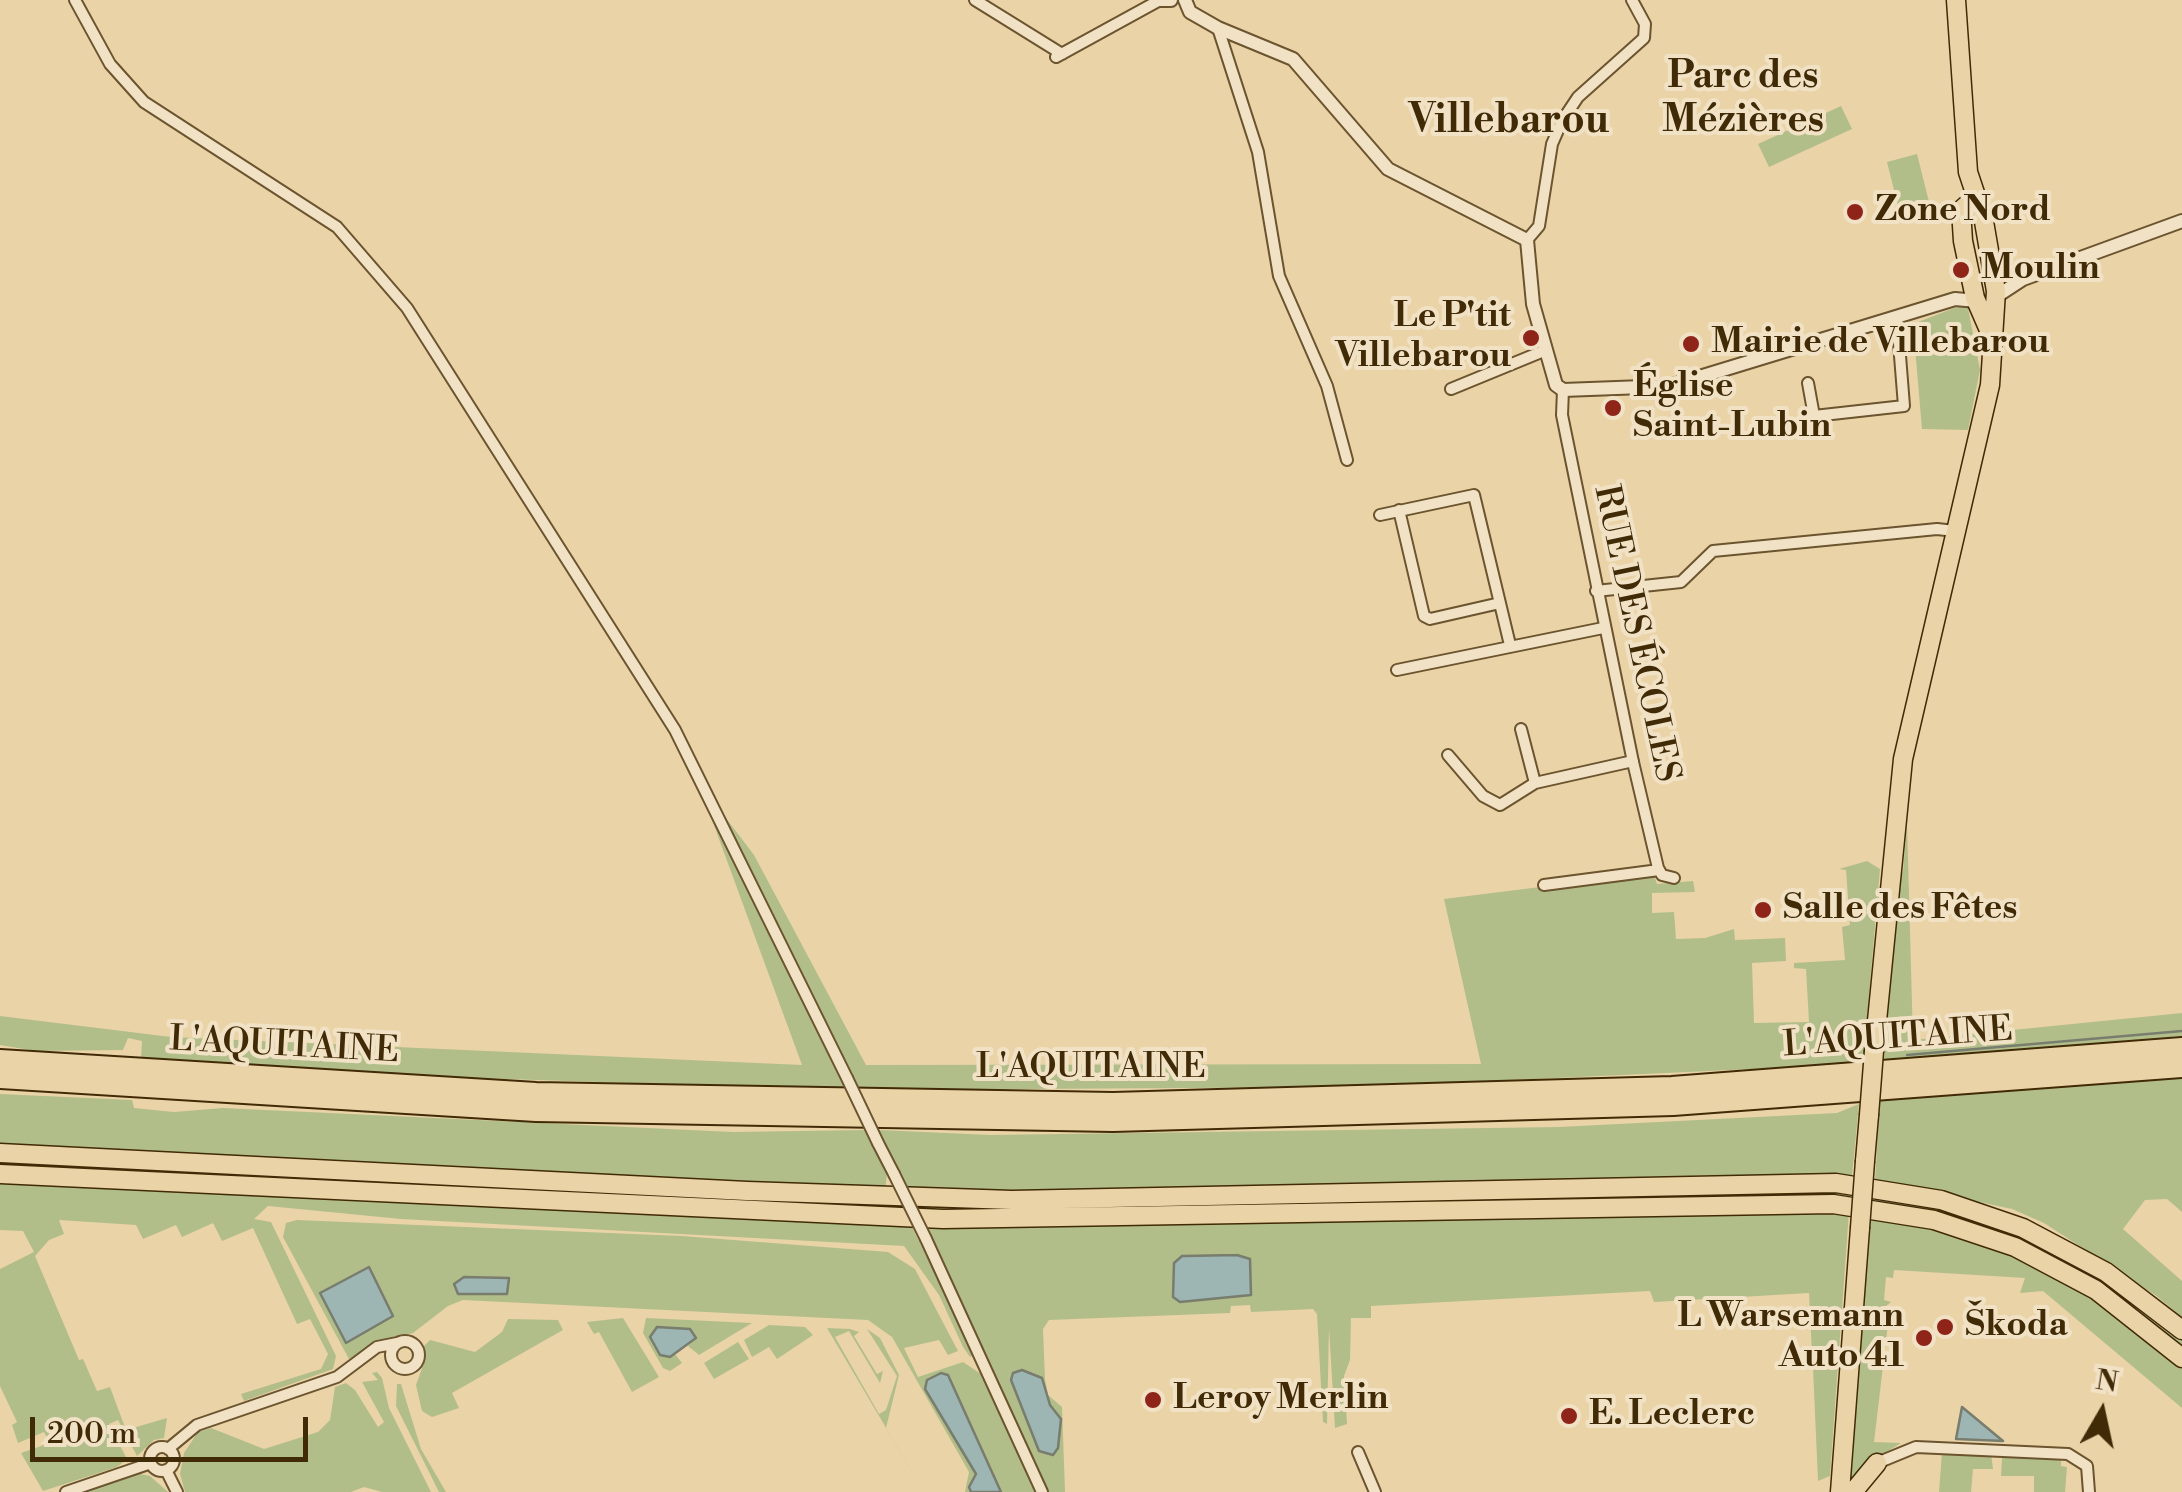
<!DOCTYPE html>
<html>
<head>
<meta charset="utf-8">
<style>
  body { margin:0 }
  #map { position:relative; width:2182px; height:1492px; overflow:hidden; background:#ead3a7; font-family:"Libre Bodoni",serif }
  canvas { display:block }
  .north { position:absolute; left:2052px; top:1362px; width:100px; height:100px; -webkit-text-stroke:8px #f1e2c6; paint-order:stroke; rotate:9deg; font-size:28px; font-weight:700; line-height:40px; text-align:center; color:#412a06 }
  .north::after { content:''; display:block; margin:auto; width:35px; height:45px; background:#412a06; clip-path:polygon(50% 0,100% 100%,50% 72%,0 100%) }
  .scale { position:absolute; left:30px; top:1417px; width:278px; height:45px; box-sizing:border-box; border:5px solid #412a06; border-top:0; padding-left:12px; font-size:30px; line-height:35px; white-space:nowrap; color:#412a06; -webkit-text-stroke:8px #f1e2c6; paint-order:stroke }
</style>
</head>
<body>
<div id="map">
<canvas width="2182" height="1492"></canvas>
<div class="north">N</div>
<div class="scale">200 m</div>
</div>
<script>
const ctx = document.querySelector('canvas').getContext('2d');
ctx.lineJoin = 'round';
function fillPath(path, color) { ctx.fillStyle = color; ctx.fill(path, 'evenodd'); }
const toPath = rows => new Path2D(rows.map(r => 'M' + r).join(''));
function trace(path, color, width, dash) { ctx.strokeStyle = color; ctx.lineWidth = width; ctx.lineCap = dash ? 'butt' : 'round'; ctx.setLineDash(dash || []); ctx.stroke(path); }
function write(font, color, halo, rows, align = 'center') {
  ctx.font = font + ' "Libre Bodoni",serif'; ctx.lineWidth = 8; ctx.setLineDash([]); ctx.textBaseline = 'middle'; ctx.strokeStyle = halo; ctx.fillStyle = color; for (const [text, x, y, turn = 0] of rows) {
    ctx.save(); ctx.translate(x, y); ctx.rotate((+turn || 0) * Math.PI / 180); ctx.textAlign = isNaN(turn) ? turn : align; if (halo) ctx.strokeText(text, 0, 0); ctx.fillText(text, 0, 0); ctx.restore();
  }
}
fillPath(toPath([
  [1841,106,1852,129,1769,167,1758,144],
  [1917,154,1931,210,1901,218,1887,162],
  [1967,303,1980,370,1968,430,1922,429,1913,324],
  [716,805,754,855,866,1065,1481,1064,1444,899,1653,873,1657,884,1693,881,1695,892,1652,893,1652,913,1674,912,1676,939,1705,938,1734,929,1735,940,1785,938,1786,961,1752,963,1754,1023,1809,1022,1806,969,1794,968,1794,963,1845,960,1842,927,1850,925,1846,870,1839,869,1867,861,1880,869,1863,1064,1359,1087,859,1090],
  [708,809,846,1090,444,1077,141,1059,142,1041,128,1038,123,1050,36,1051,0,1045,0,1016,171,1037,802,1065],
  [1907,823,1913,1040,2182,1013,2182,1036,1884,1062,1897,876,1903,872],
  [2182,1078,2182,1212,2167,1199,2145,1200,2123,1229,2182,1281,2182,1317,2155,1295,2044,1223,2012,1209,1875,1180,1880,1101],
  [0,1094,132,1100,134,1108,174,1112,223,1108,733,1132,865,1130,887,1174,885,1191,0,1144],
  [1859,1104,1852,1176,1721,1175,1198,1191,910,1192,879,1130,990,1135,1559,1127,1837,1113],
  [0,1159,901,1204,906,1214,0,1169],
  [0,1182,912,1227,975,1354,970,1357,963,1347,939,1295,904,1246,401,1219,268,1206,254,1219,271,1222,336,1356,333,1369,244,1401,241,1394,321,1369,328,1354,310,1319,297,1324,253,1228,222,1241,213,1223,182,1237,176,1225,143,1239,136,1225,59,1220,64,1234,49,1240,35,1256,79,1360,83,1359,97,1391,110,1387,126,1430,167,1418,164,1438,154,1440,137,1456,118,1420,109,1424,127,1459,117,1467,43,1491,21,1453,50,1443,44,1432,18,1443,12,1425,17,1422,0,1386,0,1269,34,1252,23,1231,0,1230],
  [1851,1190,1850,1199,1719,1197,1263,1211,921,1214,915,1204],
  [1874,1193,1913,1199,2016,1230,2106,1278,2182,1337,2182,1350,2099,1285,2061,1261,2014,1240,1874,1202],
  [1751,1209,1849,1212,1830,1476,1818,1481,1813,1368,1805,1368,1804,1355,1812,1354,1809,1293,1654,1302,1650,1291,1371,1306,1371,1318,1351,1318,1350,1360,1344,1376,1347,1424,1335,1428,1329,1328,1327,1424,1323,1422,1317,1314,1313,1309,1251,1312,1250,1305,1231,1306,1230,1313,1049,1320,1043,1329,1045,1379,1048,1395,1062,1407,1065,1492,1044,1492,926,1227,1619,1211,1667,1217],
  [1872,1215,1908,1219,2024,1258,2077,1288,2140,1330,2182,1369,2182,1408,2043,1291,2020,1293,2025,1278,1894,1270,1893,1278,1886,1277,1884,1300,1891,1302,1881,1310,1879,1322,1888,1324,1874,1442,1901,1443,1875,1459,1850,1492,1864,1265],
  [297,1220,682,1236,888,1252,915,1269,958,1351,948,1355,939,1340,904,1348,918,1377,963,1362,981,1374,1037,1492,965,1492,969,1472,892,1337,868,1320,463,1300,448,1306,413,1333,377,1343,349,1359,283,1237,286,1223],
  [623,1318,659,1377,632,1392,599,1332,594,1334,587,1322],
  [646,1318,752,1323,699,1355,688,1346,696,1338,670,1357,675,1354,682,1363,670,1371,663,1368,643,1333],
  [508,1319,558,1320,563,1330,452,1393,459,1408,432,1417,422,1411,416,1385,425,1360,424,1346,430,1340,475,1352,502,1332],
  [769,1325,805,1327,813,1335,777,1359,769,1347,752,1357,744,1340],
  [827,1328,850,1329,859,1332,854,1336,877,1374,883,1371,880,1383,849,1331,835,1337,879,1414,886,1410,897,1376,867,1329,880,1338,899,1375,886,1428,924,1492],
  [738,1342,749,1359,714,1379,704,1363],
  [377,1372,382,1378,389,1408,431,1492,382,1492,364,1487,351,1492,185,1492,180,1474,184,1453,198,1432,211,1428,264,1449,318,1432,330,1420,335,1387,346,1383,355,1390,378,1427,384,1422,362,1382,378,1380,372,1373],
  [397,1384,401,1384,421,1449,446,1492,439,1492,396,1406],
  [1942,1452,1991,1454,1993,1469,1973,1469,1971,1492,1939,1492],
  [2007,1455,2061,1458,2061,1466,2067,1467,2065,1492,2034,1492,2034,1476,2001,1476,2002,1458],
  [135,1473,150,1476,168,1492,78,1492]
]), '#b2be8a');
const water = toPath([
  [1237,1255,1250,1259,1251,1295,1180,1302,1173,1297,1174,1263,1182,1256,1237,1255],
  [369,1267,393,1316,346,1343,320,1293,369,1267],
  [464,1277,509,1278,507,1294,458,1294,454,1284,464,1277],
  [657,1327,690,1329,696,1338,670,1357,660,1355,650,1337,657,1327],
  [1022,1370,1042,1378,1050,1405,1061,1419,1058,1448,1053,1455,1039,1451,1011,1380,1013,1373,1022,1370],
  [941,1373,948,1375,1001,1492,971,1492,969,1487,976,1474,925,1389,927,1380,941,1373],
  [1962,1407,2003,1441,1956,1439,1962,1407]
]);
fillPath(water, '#9db5b3');
trace(water, '#787d6e', 2.5);
trace(toPath([
  [1907,1055,2182,1031]
]), '#787d6e', 2.5);
const minor = toPath([
  [75,0,110,64,144,102,337,227,407,308,675,730,847,1078],
  [975,0,1062,54],
  [1218,28,1258,152,1279,276,1327,386,1347,460],
  [1056,57,1158,1],
  [1527,240,1539,226,1552,144,1562,121,1578,97,1644,38,1645,24,1632,0],
  [1808,383,1814,416,1904,406,1897,318],
  [1451,389,1546,350],
  [1563,390,1562,415,1633,762,1658,868,1662,875,1674,878],
  [1399,510,1424,616,1430,619,1500,603],
  [1380,515,1474,495,1510,645],
  [1596,591,1681,582,1713,551,1937,529,1955,531],
  [1397,670,1603,628],
  [1521,729,1535,783],
  [1448,755,1483,796,1500,805,1535,783,1633,761],
  [1544,885,1659,870],
  [878,1143,894,1174],
  [926,1239,1042,1492],
  '391 1355a14 14 0 1 1 28 0a14 14 0 1 1-28 0Z',
  '150 1459a12 12 0 1 1 24 0a12 12 0 1 1-24 0Z',
  [168,1449,197,1425,337,1377,377,1347,397,1343],
  [1358,1452,1375,1492],
  [1877,1463,1916,1447,2068,1454,2087,1466,2089,1492],
  [166,1470,177,1492],
  [66,1492,151,1463]
]);
const tertiary = toPath([
  [1157,0,1171,0],
  [1185,0,1190,12,1218,28,1293,59,1388,169,1527,240,1533,304,1556,385,1563,390,1670,386,1955,299,1977,301],
  [1997,296,2023,279,2182,221]
]);
const primary = toPath([
  [1956,0,1968,172,1979,205],
  [1874,1051,1903,759,1990,385,1996,291,1982,210,1970,202,1961,210,1963,241,1975,298,1992,337],
  [0,1153,747,1191,1012,1200,1836,1183,1941,1200,2023,1228,2106,1272,2182,1330],
  [1865,1161,1869,1115],
  [0,1174,943,1219,1833,1204,1934,1220,2015,1247,2096,1290,2182,1358],
  [1840,1492,1860,1228],
  [1853,1492,1877,1463]
]);
const motorway = toPath([
  [0,1060,536,1093,1113,1103,1672,1087,2182,1048],
  [0,1078,536,1111,1113,1121,1673,1105,2182,1067]
]);
trace(minor, '#6b542e', 14);
trace(tertiary, '#6b542e', 16);
trace(primary, '#412a06', 21);
trace(motorway, '#412a06', 24);
trace(minor, '#f1e2c6', 10);
trace(tertiary, '#f1e2c6', 12);
trace(primary, '#ead3a7', 18);
trace(motorway, '#ead3a7', 20);
const minorBridge = toPath([
  [847,1078,878,1143],
  [894,1174,926,1239]
]);
const primaryBridge = toPath([
  [1869,1115,1874,1051],
  [1860,1228,1865,1161]
]);
trace(minorBridge, '#6b542e', 14, []);
trace(primaryBridge, '#412a06', 21, []);
trace(minorBridge, '#f1e2c6', 10);
trace(primaryBridge, '#ead3a7', 18);
for (const [x, y, r, color] of [
  [1855,212,10,"#8f2418"],
  [1961,270,10,"#8f2418"],
  [1531,338,10,"#8f2418"],
  [1691,344,10,"#8f2418"],
  [1613,408,10,"#8f2418"],
  [1763,910,10,"#8f2418"],
  [1945,1327,10,"#8f2418"],
  [1924,1338,10,"#8f2418"],
  [1153,1400,10,"#8f2418"],
  [1569,1416,10,"#8f2418"]
]) { const dot = new Path2D(); dot.arc(x, y, r, 0, 2 * Math.PI); ctx.fillStyle = color; ctx.fill(dot); trace(dot, '#f1e2c6', 4); }
write('bold 35px', '#412a06', '#f1e2c6', [
  ["Zone Nord",1875,212],
  ["Moulin",1981,270],
  ["Le P'tit",1511,318,"right"],
  ["Villebarou",1511,358,"right"],
  ["Mairie de Villebarou",1711,344],
  ["Église",1633,388],
  ["Saint-Lubin",1633,428],
  ["Salle des Fêtes",1783,910],
  ["L Warsemann",1904,1318,"right"],
  ["Auto 41",1904,1358,"right"],
  ["Škoda",1965,1327],
  ["Leroy Merlin",1173,1400],
  ["E. Leclerc",1589,1416]
], 'left');
write('35px', '#412a06', '#f1e2c6', [
  ["RUE DES ÉCOLES",1635,634,78],
  ["L'AQUITAINE",1898,1039,-4],
  ["L'AQUITAINE",284,1047,3],
  ["L'AQUITAINE",1091,1069]
]);
write('bold 38px', '#412a06', '#f1e2c6', [
  ["Parc des",1743,78],
  ["Mézières",1743,122]
]);
write('bold 40px', '#412a06', '#f1e2c6', [
  ["Villebarou",1509,122]
]);
</script>
</body>
</html>
